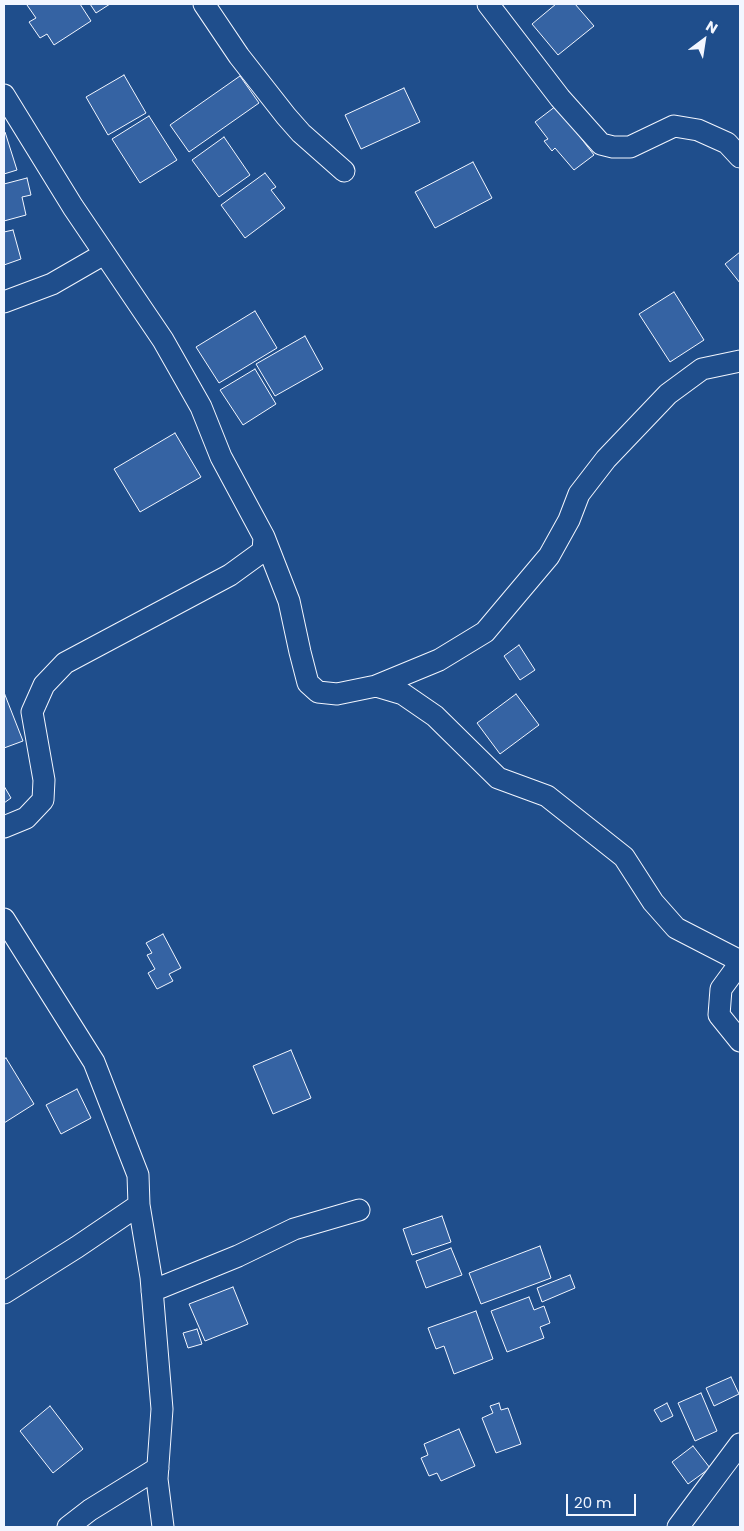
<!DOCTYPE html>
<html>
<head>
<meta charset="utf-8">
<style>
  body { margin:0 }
  #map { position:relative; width:744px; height:1531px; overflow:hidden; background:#1f4e8c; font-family:Poppins,sans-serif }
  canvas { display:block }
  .frame { position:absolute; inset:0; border:5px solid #f2f6ff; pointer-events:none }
  .north { position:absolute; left:679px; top:15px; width:50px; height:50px; -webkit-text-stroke:4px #1f4e8c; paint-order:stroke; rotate:31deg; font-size:14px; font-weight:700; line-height:20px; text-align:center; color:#f2f6ff }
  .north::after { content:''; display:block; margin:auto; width:18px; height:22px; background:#f2f6ff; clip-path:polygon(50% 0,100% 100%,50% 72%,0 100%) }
  .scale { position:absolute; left:566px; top:1494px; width:70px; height:22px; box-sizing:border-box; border:2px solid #f2f6ff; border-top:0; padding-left:6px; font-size:15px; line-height:18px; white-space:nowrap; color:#f2f6ff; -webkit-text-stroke:4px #1f4e8c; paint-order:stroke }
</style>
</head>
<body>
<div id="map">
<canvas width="744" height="1531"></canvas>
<div class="frame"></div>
<div class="north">N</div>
<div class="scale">20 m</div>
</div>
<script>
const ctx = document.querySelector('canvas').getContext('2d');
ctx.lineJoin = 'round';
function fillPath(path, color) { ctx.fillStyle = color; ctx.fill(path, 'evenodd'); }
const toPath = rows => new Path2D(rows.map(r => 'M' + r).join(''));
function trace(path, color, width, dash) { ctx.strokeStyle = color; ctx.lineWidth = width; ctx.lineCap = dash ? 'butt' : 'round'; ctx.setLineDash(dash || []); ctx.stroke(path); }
const building = toPath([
  [29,4,80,4,91,21,54,45,47,34,40,38,29,22,36,18,27,5,29,4],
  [90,4,110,4,96,13,90,4],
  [556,4,575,4,594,26,558,55,532,24,556,4],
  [124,75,146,113,108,135,86,97,124,75],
  [240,76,259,103,189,152,170,125,240,76],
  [404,88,420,122,361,149,345,115,404,88],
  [556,106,594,155,574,170,555,148,552,151,544,141,548,139,535,122,556,106],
  [149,116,177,160,140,183,112,139,149,116],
  [4,132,5,132,17,170,4,174,4,132],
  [224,137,250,175,219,197,192,160,224,137],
  [473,162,492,198,435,228,415,192,473,162],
  [265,173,276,187,271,190,285,208,245,238,221,205,265,173],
  [27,178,31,195,22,197,26,215,4,221,4,184,27,178],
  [13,230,21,259,4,265,4,232,13,230],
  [740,252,740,283,725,264,740,252],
  [674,292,704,340,670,362,639,314,674,292],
  [255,311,277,348,219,383,196,347,255,311],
  [305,336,323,369,275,396,256,364,305,336],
  [255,369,276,404,243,425,220,390,255,369],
  [175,433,201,477,140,512,114,469,175,433],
  [519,645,535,670,520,680,504,656,519,645],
  [516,694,539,725,500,754,477,723,516,694],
  [5,695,23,741,4,748,4,696,5,695],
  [4,786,11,798,4,803,4,786],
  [163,934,181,968,169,974,173,981,157,989,148,973,155,969,147,955,152,953,146,943,163,934],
  [291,1050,311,1098,273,1114,253,1066,291,1050],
  [6,1058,34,1104,4,1123,4,1059,6,1058],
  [77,1089,91,1118,61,1134,46,1105,77,1089],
  [442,1216,451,1242,412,1255,403,1229,442,1216],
  [540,1246,551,1278,481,1304,469,1273,540,1246],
  [451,1248,462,1275,426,1288,416,1261,451,1248],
  [570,1275,575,1288,542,1302,537,1288,570,1275],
  [233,1287,248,1324,205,1341,189,1304,233,1287],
  [529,1297,534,1310,544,1306,550,1323,540,1327,544,1338,507,1352,491,1311,529,1297],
  [476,1311,493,1359,454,1374,444,1346,436,1349,428,1328,476,1311],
  [197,1329,202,1344,188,1348,183,1333,197,1329],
  [731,1377,739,1394,714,1406,706,1388,731,1377],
  [701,1393,717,1431,695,1441,678,1403,701,1393],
  [499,1403,501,1410,508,1408,521,1444,496,1453,482,1418,493,1413,490,1406,499,1403],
  [667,1403,673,1416,661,1422,654,1410,667,1403],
  [50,1406,83,1449,53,1473,20,1431,50,1406],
  [459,1429,475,1466,441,1481,437,1473,429,1476,421,1458,428,1455,424,1444,459,1429],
  [693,1446,710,1468,688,1484,672,1462,693,1446]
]);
fillPath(building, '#3563a3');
trace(building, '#f2f6ff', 1);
const minor = toPath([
  [204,4,239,56,286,116,301,133,344,171],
  [488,4,560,98,601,144,613,147,630,147,674,126,698,130,727,143,740,157],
  [4,95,73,207,163,340,201,407,221,457,264,537,263,551,230,575,65,663,44,685,32,712,44,780,43,800,26,818,4,827],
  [4,302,52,284,104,254],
  [264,537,289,601,300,652,308,683,318,692,337,694,376,686,439,660,485,632,549,556,569,520,579,494,606,459,668,394,702,369,740,361],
  [376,686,403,694,435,716,498,778,547,796,624,857,653,902,676,928,740,961],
  [4,919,94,1062,138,1175,139,1205,151,1277,162,1409,157,1479,163,1527],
  [740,963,721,989,719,1015,740,1041],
  [152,1291,238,1256,294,1229,359,1210],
  [4,1293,77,1247,139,1205],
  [68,1527,90,1510,158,1468],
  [678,1527,740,1444]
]);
trace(minor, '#f2f6ff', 23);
trace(minor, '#1f4e8c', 21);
</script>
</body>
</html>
